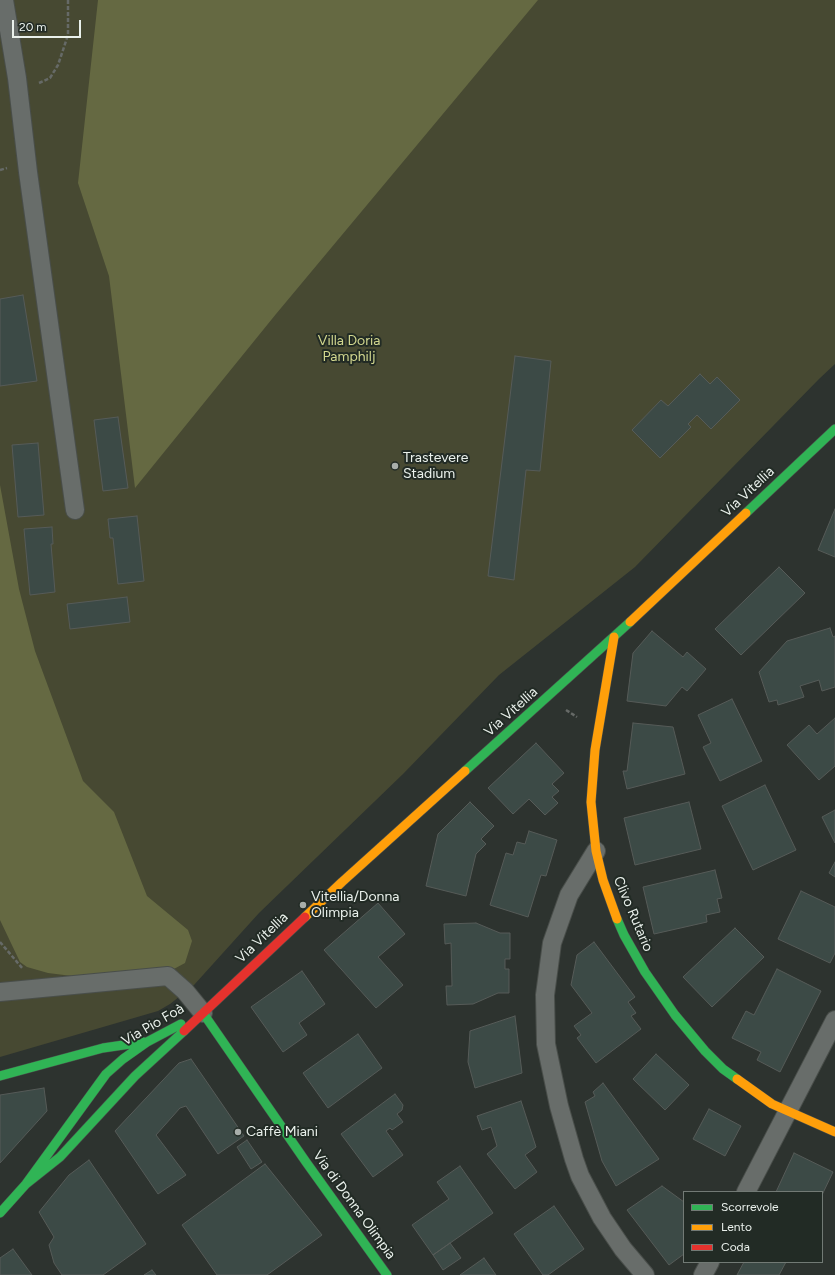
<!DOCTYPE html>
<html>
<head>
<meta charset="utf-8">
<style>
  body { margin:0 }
  #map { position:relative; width:835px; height:1275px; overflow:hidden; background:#2d332f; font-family:Figtree,sans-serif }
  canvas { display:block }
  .legend { position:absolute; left:683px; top:1191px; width:140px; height:72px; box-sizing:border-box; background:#222b25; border:1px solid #727a75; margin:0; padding:5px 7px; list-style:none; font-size:12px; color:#eaf1ec }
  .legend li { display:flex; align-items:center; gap:8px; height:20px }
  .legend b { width:20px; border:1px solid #727a75 }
  .scale { position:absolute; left:12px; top:20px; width:69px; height:18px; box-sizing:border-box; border:2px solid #eaf1ec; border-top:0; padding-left:5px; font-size:12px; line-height:14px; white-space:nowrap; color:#eaf1ec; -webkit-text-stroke:3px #222b25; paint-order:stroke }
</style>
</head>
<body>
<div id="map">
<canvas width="835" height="1275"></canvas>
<ul class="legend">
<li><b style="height:5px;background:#30b455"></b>Scorrevole</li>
<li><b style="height:5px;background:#ff9f0a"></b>Lento</li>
<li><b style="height:5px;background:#e5322d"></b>Coda</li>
</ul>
<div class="scale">20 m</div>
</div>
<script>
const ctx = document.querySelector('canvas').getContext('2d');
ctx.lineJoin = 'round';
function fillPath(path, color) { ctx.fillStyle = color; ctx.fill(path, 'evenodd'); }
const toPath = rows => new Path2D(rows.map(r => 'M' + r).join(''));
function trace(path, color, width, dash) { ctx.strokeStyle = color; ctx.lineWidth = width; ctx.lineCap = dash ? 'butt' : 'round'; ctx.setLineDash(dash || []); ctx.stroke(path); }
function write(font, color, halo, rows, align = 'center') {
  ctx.font = font + ' Figtree,sans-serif'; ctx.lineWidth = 4; ctx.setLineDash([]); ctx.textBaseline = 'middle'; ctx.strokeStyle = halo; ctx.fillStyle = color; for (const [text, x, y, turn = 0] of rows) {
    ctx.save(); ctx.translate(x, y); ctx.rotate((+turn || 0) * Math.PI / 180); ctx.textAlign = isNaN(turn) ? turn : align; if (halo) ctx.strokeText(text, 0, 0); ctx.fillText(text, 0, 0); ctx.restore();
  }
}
fillPath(toPath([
  [0,0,835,0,835,364,819,379,635,567,499,675,403,774,259,913,194,985,170,1004,158,1011,0,1057]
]), '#474932');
fillPath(toPath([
  [98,0,538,0,276,314,135,488,109,276,78,183],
  [0,485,19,589,35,651,83,781,114,812,147,896,188,930,192,941,185,963,172,970,88,978,48,973,27,967,20,962,0,920]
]), '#656942');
const building = toPath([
  [23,295,37,381,0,386,0,299,23,295],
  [515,356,551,361,540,471,526,470,514,580,488,576,515,356],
  [700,374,710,384,717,377,740,400,711,429,697,415,688,424,691,427,660,458,632,430,661,400,668,406,700,374],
  [118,417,128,488,103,491,94,420,118,417],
  [38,443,44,515,18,517,12,445,38,443],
  [835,509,835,557,818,550,835,509],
  [137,516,144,581,118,584,113,538,110,538,108,519,137,516],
  [52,527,53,544,51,544,55,592,30,595,24,529,52,527],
  [779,567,805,593,741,655,715,629,779,567],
  [127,597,130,622,70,629,67,604,127,597],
  [830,628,833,637,835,636,835,687,822,691,819,680,800,686,804,697,778,705,777,700,769,702,759,672,787,641,830,628],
  [652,631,683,657,687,652,706,669,687,691,682,687,666,706,627,701,633,653,652,631],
  [732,699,762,761,720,781,703,747,711,743,698,715,732,699],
  [835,718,835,766,819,780,787,745,809,725,817,734,835,718],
  [633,723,673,727,685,774,627,789,623,771,627,771,633,723],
  [536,743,564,773,552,784,559,791,552,797,558,803,545,815,529,799,513,814,488,788,536,743],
  [765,785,796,850,753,870,722,806,765,785],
  [470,802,494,826,481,839,486,844,476,854,466,896,426,886,438,834,470,802],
  [689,802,701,849,635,865,624,818,689,802],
  [835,810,835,843,822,817,835,810],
  [529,831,557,840,546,876,541,875,528,917,490,905,506,853,513,855,517,842,525,844,529,831],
  [835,862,835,877,829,873,835,862],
  [715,870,722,898,717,899,720,912,706,915,707,922,654,934,643,887,715,870],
  [801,891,835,907,835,953,830,963,778,939,801,891],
  [378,903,405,934,378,957,403,985,376,1008,324,950,378,903],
  [476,923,500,933,510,933,510,959,505,959,505,969,509,969,509,993,498,993,473,1004,447,1005,446,986,452,986,451,943,445,944,444,924,476,923],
  [735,928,764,957,712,1007,683,977,735,928],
  [594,942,635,997,628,1002,636,1013,631,1016,641,1029,596,1063,577,1038,581,1035,574,1026,592,1013,571,985,577,955,594,942],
  [777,969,821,991,780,1072,757,1060,761,1052,732,1038,746,1011,754,1015,777,969],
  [302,971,325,1004,299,1023,307,1035,283,1052,251,1007,302,971],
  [515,1016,522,1073,475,1088,468,1062,470,1031,515,1016],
  [358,1034,382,1068,328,1108,303,1073,358,1034],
  [656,1054,689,1085,665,1110,633,1079,656,1054],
  [191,1059,244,1136,218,1154,186,1106,180,1108,156,1135,186,1175,158,1194,115,1131,179,1063,191,1059],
  [603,1083,659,1159,616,1186,602,1161,585,1102,595,1096,593,1092,603,1083],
  [44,1088,47,1111,0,1163,0,1095,44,1088],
  [395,1094,403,1105,402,1110,397,1114,403,1122,392,1130,390,1128,386,1131,403,1155,373,1177,341,1134,395,1094],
  [521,1101,536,1147,525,1155,537,1172,515,1189,487,1154,497,1146,491,1127,482,1130,477,1116,521,1101],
  [709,1109,741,1126,725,1156,693,1139,709,1109],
  [247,1140,262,1162,251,1169,237,1147,247,1140],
  [794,1153,833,1172,822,1195,822,1192,776,1192,794,1153],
  [89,1160,146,1244,103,1275,62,1275,54,1263,49,1245,54,1237,39,1212,69,1175,89,1160],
  [265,1164,322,1235,267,1275,217,1275,182,1225,265,1164],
  [460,1166,493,1213,433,1255,412,1225,449,1199,437,1182,460,1166],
  [662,1186,684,1202,684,1254,669,1265,627,1210,662,1186],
  [554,1206,584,1249,548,1275,543,1275,514,1234,554,1206],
  [450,1243,461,1258,443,1270,433,1255,450,1243],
  [13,1249,32,1275,0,1275,0,1258,13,1249],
  [484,1258,496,1275,460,1275,484,1258],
  [744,1262,786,1262,779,1275,737,1275,744,1262],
  [152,1270,156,1275,144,1275,152,1270]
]);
fillPath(building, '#3c4a46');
trace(building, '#565b58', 1);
const street = toPath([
  [4,0,17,78,28,172,75,510],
  [596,851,569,895,552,943,545,995,546,1044,559,1106,574,1159,580,1176,602,1218,623,1249,645,1275],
  [0,992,168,976,185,991,203,1013],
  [746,1192,835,1020],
  [703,1275,710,1262]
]);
const fast = toPath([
  [746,513,835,429],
  [465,771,630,622],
  [617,919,624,935,645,972,675,1015,705,1051,723,1069,737,1079],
  [203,1013,306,1162,387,1275],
  [0,1076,103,1048,144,1042],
  [26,1184,60,1157,135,1076,184,1031],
  [0,1213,26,1184,106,1074,123,1059,147,1042,181,1024]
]);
const slow = toPath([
  [630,622,746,513],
  [614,637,595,750,591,802,596,851,603,880,617,919],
  [305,917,342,882,465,771],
  [737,1079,772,1104,835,1132]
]);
const jam = toPath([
  [184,1031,305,917]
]);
trace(street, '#494e4a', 20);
trace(fast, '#494e4a', 10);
trace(slow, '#494e4a', 10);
trace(jam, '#494e4a', 10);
trace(toPath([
  [39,83,50,78,58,65,68,35,68,0],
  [0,170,7,168],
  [566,710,577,717],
  [0,942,23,969]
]), '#666a67', 2.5, [4, 2]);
trace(street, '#686d6a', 18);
trace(fast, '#30b455', 9);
trace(slow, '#ff9f0a', 9);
trace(jam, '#e5322d', 9);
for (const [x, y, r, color] of [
  [395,466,4,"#a8aeaa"],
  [303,905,4,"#a8aeaa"],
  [238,1132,4,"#a8aeaa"]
]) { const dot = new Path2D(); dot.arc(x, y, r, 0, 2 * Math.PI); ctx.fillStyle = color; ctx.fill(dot); trace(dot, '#222b25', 1.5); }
write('14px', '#d2d78f', '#222b25', [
  ["Villa Doria",349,341],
  ["Pamphilj",349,357]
]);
write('14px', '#eaf1ec', '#222b25', [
  ["Trastevere",403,458],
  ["Stadium",403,474],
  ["Vitellia/Donna",311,897],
  ["Olimpia",311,913],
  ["Caffè Miani",246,1132]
], 'left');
write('14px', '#eaf1ec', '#222b25', [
  ["Via Vitellia",748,492,-43],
  ["Via Vitellia",511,712,-42],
  ["Clivo Rutario",633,914,67],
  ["Via Vitellia",262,938,-44],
  ["Via Pio Foà",153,1025,-30],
  ["Via di Donna Olimpia",354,1205,54]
]);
</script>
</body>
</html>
